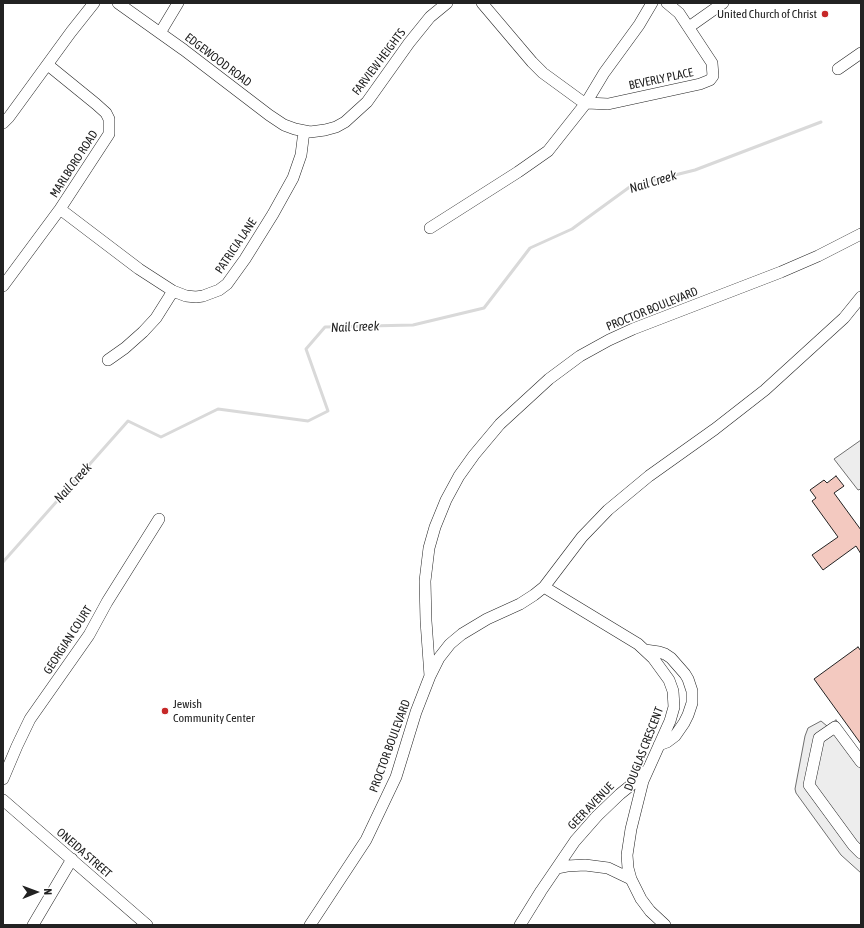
<!DOCTYPE html>
<html>
<head>
<meta charset="utf-8">
<style>
  body { margin:0 }
  #map { position:relative; width:864px; height:928px; overflow:hidden; background:#fff; font-family:"Asap Condensed",sans-serif }
  canvas { display:block }
  .frame { position:absolute; inset:0; border:4px solid #222; pointer-events:none }
  .north { position:absolute; left:16px; top:872px; width:40px; height:40px; -webkit-text-stroke:3px #fff; paint-order:stroke; rotate:89deg; font-size:11px; font-weight:700; line-height:16px; text-align:center; color:#222 }
  .north::after { content:''; display:block; margin:auto; width:14px; height:18px; background:#222; clip-path:polygon(50% 0,100% 100%,50% 72%,0 100%) }
</style>
</head>
<body>
<div id="map">
<canvas width="864" height="928"></canvas>
<div class="frame"></div>
<div class="north">N</div>
</div>
<script>
const ctx = document.querySelector('canvas').getContext('2d');
ctx.lineJoin = 'round';
function fillPath(path, color) { ctx.fillStyle = color; ctx.fill(path, 'evenodd'); }
const toPath = rows => new Path2D(rows.map(r => 'M' + r).join(''));
function trace(path, color, width, dash) { ctx.strokeStyle = color; ctx.lineWidth = width; ctx.lineCap = dash ? 'butt' : 'round'; ctx.setLineDash(dash || []); ctx.stroke(path); }
function write(font, color, halo, rows, align = 'center') {
  ctx.font = font + ' "Asap Condensed",sans-serif'; ctx.lineWidth = 3; ctx.setLineDash([]); ctx.textBaseline = 'middle'; ctx.strokeStyle = halo; ctx.fillStyle = color; for (const [text, x, y, turn = 0] of rows) {
    ctx.save(); ctx.translate(x, y); ctx.rotate((+turn || 0) * Math.PI / 180); ctx.textAlign = isNaN(turn) ? turn : align; if (halo) ctx.strokeText(text, 0, 0); ctx.fillText(text, 0, 0); ctx.restore();
  }
}
const parking = toPath([
  [861,440,861,489,858,490,834,459,861,440],
  [836,720,861,754,861,873,841,855,796,793,795,789,805,736,808,728,821,721,827,726,836,720]
]);
fillPath(parking, '#ededed');
trace(parking, '#6f6f6f', 1);
trace(toPath([
  [3,562,128,421,161,437,218,409,308,421,328,411,306,349,325,327,413,325,484,308,530,248,572,229,631,186,695,170,821,122]
]), '#d9d9d9', 3);
const building = toPath([
  [836,476,844,486,834,493,861,530,861,554,856,546,823,570,812,555,838,537,812,501,816,498,810,490,824,480,827,483,836,476],
  [858,647,861,651,861,744,814,679,858,647]
]);
fillPath(building, '#f3c9c0');
trace(building, '#222', 1);
const minor = toPath([
  [118,3,184,50,269,115,284,125,295,129,310,132,325,130,336,127,345,122,367,102,409,43,430,17,447,3],
  [482,3,532,62,543,73,580,100,587,103,608,104,700,84,710,80,713,76,712,63,679,13,667,3],
  [689,27,723,3],
  [160,33,178,3],
  [838,69,861,53],
  [3,123,9,117,71,32,94,3],
  [60,209,139,269,173,291,186,296,196,297,203,296,219,290,227,284,245,259,273,214,293,178,301,155,304,131],
  [430,228,518,172,548,151,586,103,604,73,639,25,652,3],
  [3,286,60,209,109,134,109,119,106,113,96,104,48,65],
  [108,360,125,348,143,332,156,318,173,291],
  [544,587,638,644,653,658,669,680,673,691,674,707,670,721,643,781,631,829,627,855,628,868,631,879,641,899,650,911,665,925],
  [645,650,659,652,665,654,671,658,685,674,688,679,692,691,692,703,688,715,684,723,675,736,667,742,659,745],
  [430,676,426,621,425,581,429,548,435,527,446,500,459,476,474,455,500,424,549,379,580,356,609,340,633,329,781,272,818,256,861,234],
  [861,762,835,727,819,738,809,785,853,845,861,853],
  [3,779,17,746,30,719,89,635,107,602,159,519],
  [3,800,147,925],
  [557,868,567,866,585,865,608,868,631,879],
  [33,925,72,859],
  [310,925,366,840,396,777,416,712,430,676,439,658,450,644,462,634,487,619,520,604,534,595,544,587,582,537,608,510,649,476,715,429,765,390,844,318,861,297],
  [520,925,541,891,575,841,597,816,620,794,635,782,646,771]
]);
trace(minor, '#222', 12);
trace(minor, '#fff', 11);
for (const [x, y, r, color] of [
  [825,14,4,"#c62828"],
  [165,711,4,"#c62828"]
]) { const dot = new Path2D(); dot.arc(x, y, r, 0, 2 * Math.PI); ctx.fillStyle = color; ctx.fill(dot); trace(dot, '#fff', 1.5); }
write('12px', '#222', '#fff', [
  ["United Church of Christ",817,14],
  ["Jewish",173,704,"left"],
  ["Community Center",173,718,"left"]
], 'right');
write('12px', '#222', '#fff', [
  ["EDGEWOOD ROAD",218,60,37],
  ["FARVIEW HEIGHTS",379,62,-53],
  ["BEVERLY PLACE",661,79,-12],
  ["MARLBORO ROAD",74,164,-57],
  ["PATRICIA LANE",236,246,-56],
  ["PROCTOR BOULEVARD",652,309,-22],
  ["GEORGIAN COURT",68,640,-57],
  ["PROCTOR BOULEVARD",390,746,-70],
  ["DOUGLAS CRESCENT",644,749,-69],
  ["GEER AVENUE",591,806,-46],
  ["ONEIDA STREET",84,853,41]
]);
write('italic 13px', '#222', '#fff', [
  ["Nail Creek",653,182,-17],
  ["Nail Creek",355,327,-2],
  ["Nail Creek",73,483,-48]
]);
</script>
</body>
</html>
